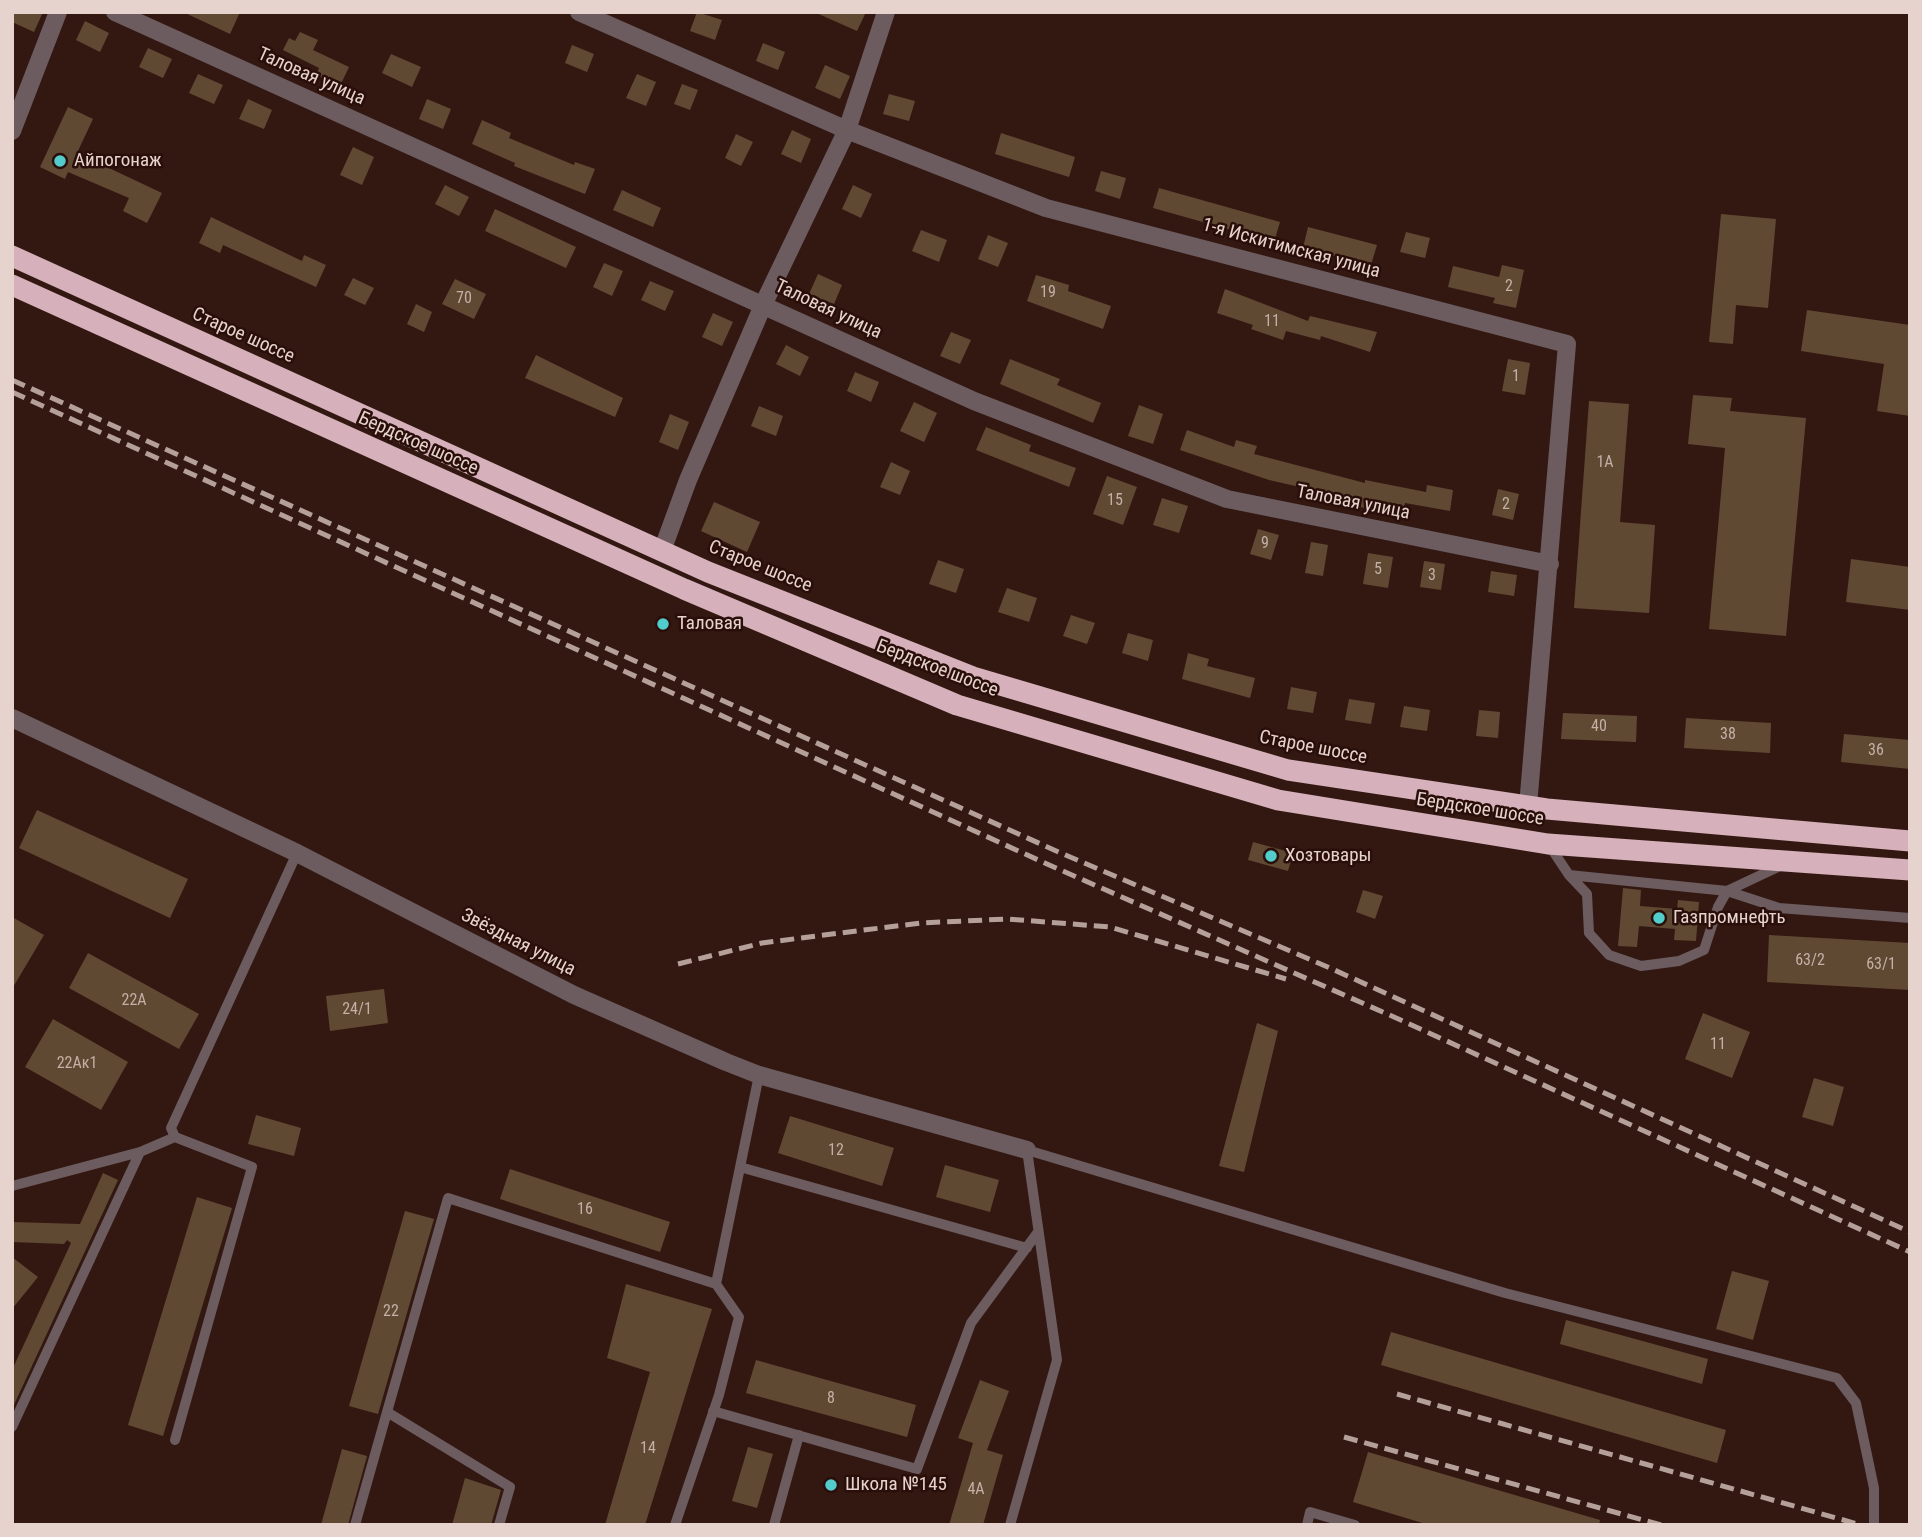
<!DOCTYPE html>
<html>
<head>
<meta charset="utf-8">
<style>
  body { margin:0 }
  #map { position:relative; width:1922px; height:1537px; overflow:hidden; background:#331812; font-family:"Roboto Condensed",sans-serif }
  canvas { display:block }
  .frame { position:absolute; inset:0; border:14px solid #e6d3ce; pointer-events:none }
</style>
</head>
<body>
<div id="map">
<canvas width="1922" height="1537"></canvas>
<div class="frame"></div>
</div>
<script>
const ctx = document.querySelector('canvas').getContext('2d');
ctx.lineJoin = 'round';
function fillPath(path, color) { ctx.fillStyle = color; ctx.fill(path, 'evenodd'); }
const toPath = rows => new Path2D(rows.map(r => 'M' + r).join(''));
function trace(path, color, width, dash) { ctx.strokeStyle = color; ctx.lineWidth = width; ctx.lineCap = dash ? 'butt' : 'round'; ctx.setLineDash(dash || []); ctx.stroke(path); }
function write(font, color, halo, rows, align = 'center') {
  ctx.font = font + ' "Roboto Condensed",sans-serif'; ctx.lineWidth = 5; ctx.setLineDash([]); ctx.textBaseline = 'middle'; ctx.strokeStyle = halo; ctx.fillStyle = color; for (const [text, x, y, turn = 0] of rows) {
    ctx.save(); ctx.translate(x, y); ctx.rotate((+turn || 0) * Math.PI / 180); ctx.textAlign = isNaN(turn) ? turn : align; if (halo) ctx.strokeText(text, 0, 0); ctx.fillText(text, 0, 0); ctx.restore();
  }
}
fillPath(toPath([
  [12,12,43,12,34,32,12,22],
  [183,12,240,12,230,34],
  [697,12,722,20,715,40,690,31],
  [814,12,866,12,857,31],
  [85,21,109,33,100,52,76,40],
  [300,32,318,40,313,50,349,67,340,86,316,75,319,68,283,50,289,38,295,41],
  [763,43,785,52,778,70,756,61],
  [572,45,594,54,587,72,565,63],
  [148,48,172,59,163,78,139,67],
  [391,54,421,67,412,87,382,73],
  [825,65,850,76,840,99,815,88],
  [198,74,223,85,214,104,189,93],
  [637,74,656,82,646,106,626,98],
  [682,84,698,90,690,110,674,104],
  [889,94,915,101,909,121,883,114],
  [248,99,272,110,264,129,239,119],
  [427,99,451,109,443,129,419,119],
  [68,107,93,119,77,153,162,193,147,223,123,211,129,198,68,172,65,179,40,167],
  [482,120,511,133,509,138,574,165,575,162,595,169,585,194,514,166,515,163,472,144],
  [792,130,811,139,801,163,781,154],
  [1001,133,1075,157,1069,177,995,154],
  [736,134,753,142,741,166,725,158],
  [353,147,374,157,362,185,340,175],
  [1101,171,1126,178,1120,199,1095,191],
  [445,185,469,197,459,216,435,204],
  [853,185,872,194,861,218,842,209],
  [1159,188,1280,222,1274,242,1153,208],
  [622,190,661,208,653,227,613,210],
  [495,209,576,247,566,268,485,231],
  [1721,214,1776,219,1768,308,1736,305,1733,344,1709,342],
  [211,217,302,261,304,255,326,265,316,287,223,245,220,253,199,243],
  [1308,227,1377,245,1371,265,1303,248],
  [921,230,947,240,939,262,912,251],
  [1406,232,1430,238,1425,258,1400,252],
  [988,235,1008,243,998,267,978,259],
  [604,263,623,271,612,296,593,287],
  [1502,265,1524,270,1516,308,1493,303,1495,298,1448,287,1453,266,1499,277],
  [818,274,842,285,834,304,809,294],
  [1036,275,1069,285,1068,291,1111,306,1103,329,1027,301],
  [353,278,374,288,365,305,344,295],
  [455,279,486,294,474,319,442,304],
  [650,281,674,291,665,311,641,300],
  [1225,289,1308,321,1310,316,1377,332,1370,352,1321,336,1320,340,1286,331,1283,340,1251,329,1253,325,1217,313],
  [416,304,432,312,424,332,407,324],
  [1807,310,1910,325,1910,416,1877,411,1884,364,1801,351],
  [713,313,733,322,722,346,702,337],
  [951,332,971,340,960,364,940,356],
  [786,345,809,357,800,376,776,364],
  [536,355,623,398,615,417,525,378],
  [1010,359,1060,379,1057,385,1101,403,1093,423,1000,384],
  [1508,359,1530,363,1525,395,1502,391],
  [855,372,879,382,871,402,847,391],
  [1693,395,1732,398,1730,411,1806,418,1786,636,1709,629,1725,448,1688,444],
  [1589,401,1629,404,1620,522,1655,525,1649,613,1574,608],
  [914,402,937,413,924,442,900,431],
  [1139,405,1163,414,1153,444,1128,436],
  [759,406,783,416,776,436,751,426],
  [670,414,689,422,678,450,659,442],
  [986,427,1031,445,1029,451,1076,468,1069,487,976,450],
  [1187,430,1234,447,1236,440,1257,446,1254,454,1365,483,1365,480,1426,492,1427,485,1453,490,1450,511,1405,503,1403,515,1360,507,1361,501,1269,480,1180,450],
  [891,462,910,471,900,495,880,487],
  [1107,476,1137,487,1123,525,1093,514],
  [1498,489,1519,494,1513,520,1492,515],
  [1162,498,1188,506,1179,533,1153,525],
  [714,502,760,522,747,552,701,531],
  [1258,529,1279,535,1271,560,1250,554],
  [1311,542,1328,545,1323,576,1305,573],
  [1368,553,1393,557,1388,588,1363,584],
  [1851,559,1910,567,1910,610,1846,602],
  [938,560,964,569,956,593,929,584],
  [1424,561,1445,564,1441,590,1420,587],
  [1491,571,1517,575,1514,596,1488,592],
  [1007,588,1037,598,1029,622,998,612],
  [1071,615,1095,623,1087,644,1063,636],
  [1128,633,1153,640,1148,661,1122,653],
  [1188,653,1209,659,1207,666,1255,678,1250,698,1182,679],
  [1291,687,1317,692,1313,713,1287,709],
  [1349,699,1375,703,1371,724,1345,720],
  [1404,706,1430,710,1427,731,1400,727],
  [1479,710,1500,712,1498,738,1476,736],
  [1563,713,1637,716,1636,742,1561,739],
  [1686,718,1771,723,1770,753,1684,748],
  [1844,734,1910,740,1910,769,1841,762],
  [37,810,188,879,170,918,19,848],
  [1253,842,1293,853,1288,871,1248,860],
  [1623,888,1641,890,1640,906,1677,909,1678,900,1699,902,1696,941,1674,940,1675,929,1639,926,1637,947,1618,946],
  [1363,890,1383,896,1375,919,1356,912],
  [12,917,44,935,12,989],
  [1769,935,1910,943,1910,990,1767,982],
  [88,953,199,1014,179,1049,69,988],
  [384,989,388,1023,330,1031,326,996],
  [1703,1013,1750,1032,1732,1078,1685,1059],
  [53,1019,128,1062,101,1110,25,1067],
  [1257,1023,1278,1031,1244,1172,1219,1166],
  [1814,1078,1844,1087,1833,1126,1802,1117],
  [256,1115,301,1128,294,1156,248,1144],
  [790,1116,894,1148,882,1186,778,1153],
  [945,1165,999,1180,990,1212,936,1197],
  [510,1169,670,1222,660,1252,500,1199],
  [103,1173,118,1180,12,1409,12,1370,71,1243,67,1240,64,1244,12,1242,12,1222,80,1224],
  [197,1197,232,1208,163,1436,128,1425],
  [405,1211,434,1219,378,1414,349,1406],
  [12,1257,38,1277,12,1309],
  [1732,1271,1769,1281,1753,1340,1716,1329],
  [626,1284,712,1309,645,1525,605,1525,650,1372,607,1358],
  [1566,1320,1708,1359,1702,1384,1560,1344],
  [1391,1332,1726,1430,1717,1463,1381,1365],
  [756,1360,916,1405,907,1437,746,1393],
  [980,1380,1009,1391,987,1450,1003,1455,983,1525,949,1525,973,1443,958,1438],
  [748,1447,773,1454,757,1508,732,1501],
  [342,1449,367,1456,348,1525,321,1525],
  [1368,1452,1600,1520,1599,1525,1429,1525,1353,1502],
  [465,1478,501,1490,491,1525,452,1525]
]), '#5f4933');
trace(toPath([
  [1549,845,1569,875,1727,891,1780,866],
  [1569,875,1587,894,1589,933,1609,955,1641,966,1679,961,1704,950,1718,907,1727,891,1779,908,1910,918],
  [740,1167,1027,1248],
  [12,1186,140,1152],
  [713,1411,917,1469,971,1323,1038,1232],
  [12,1427,140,1152,175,1137],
  [175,1440,252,1167,175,1137,171,1128,297,853],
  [355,1525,387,1412],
  [499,1525,510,1487,387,1412,448,1198,716,1284],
  [675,1525,719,1395,739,1317,716,1284,759,1075],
  [774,1525,799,1435],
  [1010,1525,1057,1360,1027,1150,1505,1293,1837,1378,1856,1403,1874,1488,1874,1525],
  [1307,1525,1310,1512,1355,1525]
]), '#6c5c60', 10);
trace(toPath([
  [115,12,974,401,1227,499,1550,564],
  [579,12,847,130,1046,208,1567,344,1528,806],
  [12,131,58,12],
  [662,551,688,480,764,303,847,130,886,12],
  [12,718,297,853,574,995,726,1062,759,1075,1027,1150]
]), '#6c5c60', 18);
trace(toPath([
  [12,256,708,572,973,677,1288,770,1547,809,1910,841],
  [12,285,684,589,957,705,1278,800,1548,844,1910,870]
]), '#d6b0ba', 21);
trace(toPath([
  [12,380,1054,850,1330,968,1910,1232],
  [12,392,1047,864,1394,1017,1910,1252],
  [678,964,762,943,832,934,921,923,1007,919,1110,927,1286,979],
  [1397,1394,1861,1525],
  [1344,1437,1661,1525]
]), '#b49f99', 5, [14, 7]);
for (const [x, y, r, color] of [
  [60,161,7,"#52cdcc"],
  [663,624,7,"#52cdcc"],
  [1271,856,7,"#52cdcc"],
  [1659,918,7,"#52cdcc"],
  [831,1485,7,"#52cdcc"]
]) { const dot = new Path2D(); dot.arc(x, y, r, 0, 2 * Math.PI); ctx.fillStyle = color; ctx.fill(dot); trace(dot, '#290e09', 2.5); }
write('16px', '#c4b0a7', null, [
  ["2",1509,287],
  ["19",1048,293],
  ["70",464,299],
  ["11",1272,322],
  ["1",1516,377],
  ["1А",1605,463],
  ["15",1115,501],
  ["2",1506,505],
  ["9",1265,544],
  ["5",1378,570],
  ["3",1432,576],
  ["40",1599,727],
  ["38",1728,735],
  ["36",1876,751],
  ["63/2",1810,961],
  ["63/1",1881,965],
  ["22А",134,1001],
  ["24/1",357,1010],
  ["11",1718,1045],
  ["22Ак1",77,1064],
  ["12",836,1151],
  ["16",585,1210],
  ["22",391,1312],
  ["8",831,1399],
  ["14",648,1449],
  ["4А",976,1490]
]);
write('19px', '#e6d3ce', '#290e09', [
  ["Таловая улица",311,77,24],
  ["1-я Искитимская улица",1291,249,15],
  ["Таловая улица",828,310,25],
  ["Старое шоссе",243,336,24],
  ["Бердское шоссе",418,444,24],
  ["Таловая улица",1353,503,11],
  ["Старое шоссе",760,567,22],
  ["Бердское шоссе",937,669,21],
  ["Старое шоссе",1313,748,11],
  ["Бердское шоссе",1480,810,9],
  ["Звёздная улица",518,943,27]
]);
write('19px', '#e6d3ce', '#290e09', [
  ["Айпогонаж",74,161],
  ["Таловая",677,624],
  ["Хозтовары",1285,856],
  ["Газпромнефть",1673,918],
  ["Школа №145",845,1485]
], 'left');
</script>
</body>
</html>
